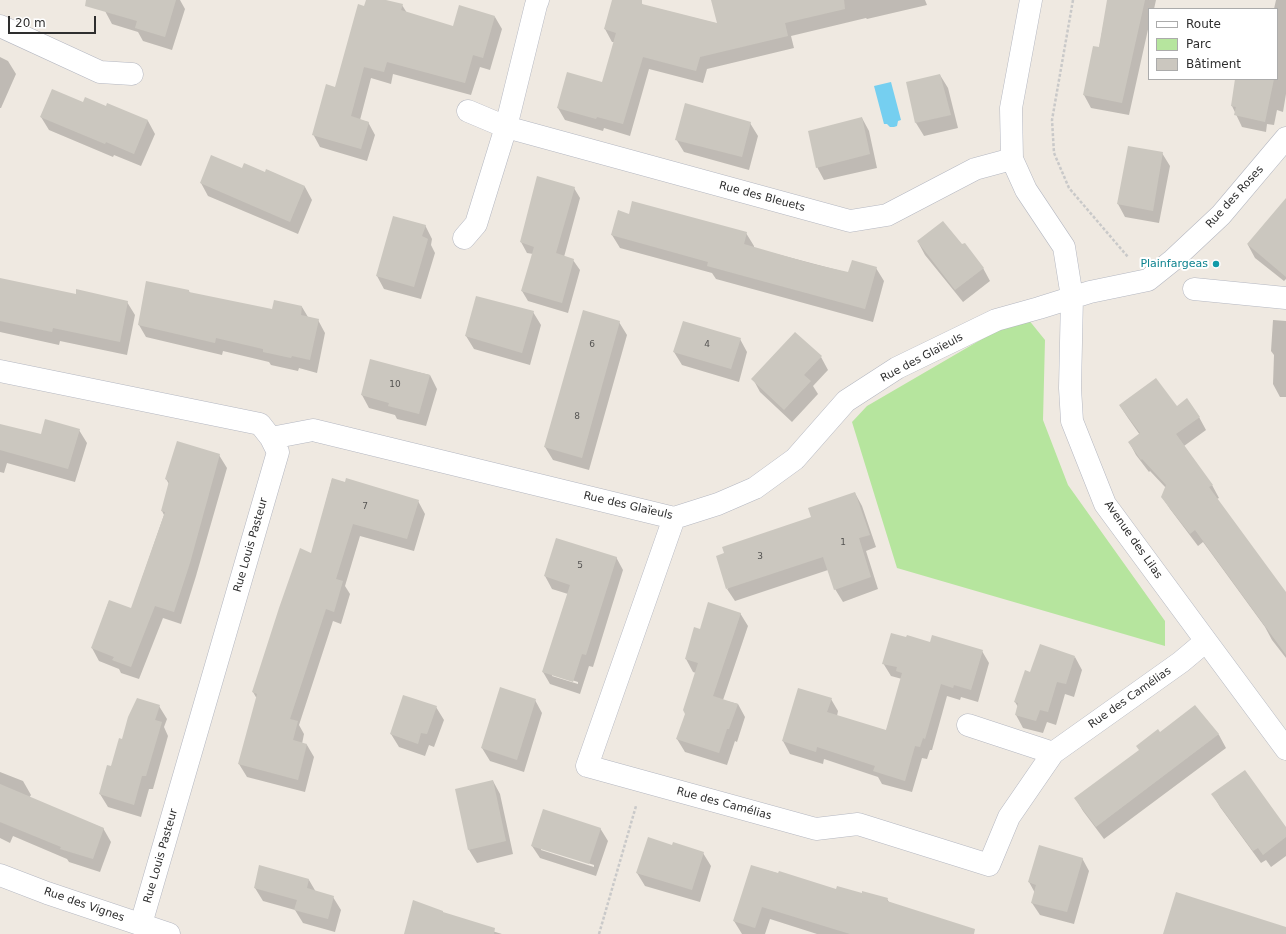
<!DOCTYPE html>
<html>
<head>
<meta charset="utf-8">
<style>
  body { margin:0 }
  #map { position:relative; width:1286px; height:934px; overflow:hidden; background:#efe9e1; font-family:"DejaVu Sans",sans-serif }
  canvas { display:block }
  .legend { position:absolute; left:1148px; top:8px; width:130px; height:72px; box-sizing:border-box; background:#fff; border:1px solid #ababab; margin:0; padding:5px 7px; list-style:none; font-size:12px; color:#2e2e2e }
  .legend li { display:flex; align-items:center; gap:8px; height:20px }
  .legend b { width:20px; border:1px solid #ababab }
  .scale { position:absolute; left:8px; top:16px; width:88px; height:18px; box-sizing:border-box; border:2px solid #2e2e2e; border-top:0; padding-left:5px; font-size:12px; line-height:14px; white-space:nowrap; color:#2e2e2e; -webkit-text-stroke:3px #fff; paint-order:stroke }
</style>
</head>
<body>
<div id="map">
<canvas width="1286" height="934"></canvas>
<ul class="legend">
<li><b style="height:5px;background:#fff"></b>Route</li>
<li><b style="height:11px;background:#b6e59e"></b>Parc</li>
<li><b style="height:11px;background:#cbc7bf"></b>Bâtiment</li>
</ul>
<div class="scale">20 m</div>
</div>
<script>
const ctx = document.querySelector('canvas').getContext('2d');
ctx.lineJoin = 'round';
function fillPath(path, color) { ctx.fillStyle = color; ctx.fill(path, 'evenodd'); }
const toPath = rows => new Path2D(rows.map(r => 'M' + r).join(''));
function trace(path, color, width, dash) { ctx.strokeStyle = color; ctx.lineWidth = width; ctx.lineCap = dash ? 'butt' : 'round'; ctx.setLineDash(dash || []); ctx.stroke(path); }
function write(font, color, halo, rows, align = 'center') {
  ctx.font = font + ' "DejaVu Sans",sans-serif'; ctx.lineWidth = 4; ctx.setLineDash([]); ctx.textBaseline = 'middle'; ctx.strokeStyle = halo; ctx.fillStyle = color; for (const [text, x, y, turn = 0] of rows) {
    ctx.save(); ctx.translate(x, y); ctx.rotate((+turn || 0) * Math.PI / 180); ctx.textAlign = isNaN(turn) ? turn : align; if (halo) ctx.strokeText(text, 0, 0); ctx.fillText(text, 0, 0); ctx.restore();
  }
}
fillPath(toPath([
  [1028,319,1045,340,1043,420,1068,485,1165,621,1165,646,897,568,852,422,867,406,1001,328]
]), '#b6e59e');
fillPath(toPath([
  [891,82,901,120,898,121,897,126,894,127,890,127,887,124,884,124,874,86]
]), '#75cff0');
fillPath(toPath([
  [108,0,180,0,185,9,172,50,143,41,138,32,112,24,105,11],
  [367,0,382,0,402,5,407,13,454,27,495,17,502,29,490,70,480,67,471,95,393,74,391,84,371,78,360,120,368,122,375,135,367,161,320,147,313,134,336,88],
  [613,0,633,0,641,2,643,5,719,24,721,0,925,0,927,5,867,19,866,18,791,36,794,48,707,69,703,83,649,69,630,136,604,128,603,131,565,120,558,108,603,84,614,42,612,42,605,29],
  [1108,0,1156,0,1154,9,1149,9,1149,25,1129,115,1091,108,1084,95,1099,48],
  [1276,0,1286,0,1286,94,1283,112,1277,110,1274,125,1267,124,1266,132,1242,127,1232,106,1236,79,1277,79,1277,9,1274,9],
  [0,57,8,61,16,74,1,108,0,108],
  [940,75,948,88,958,128,924,136,916,123,907,83],
  [84,103,148,121,155,134,141,166,114,155,113,157,49,130,41,117],
  [862,118,869,131,877,168,824,180,817,167],
  [750,123,758,136,749,170,684,152,676,139],
  [1162,153,1170,166,1159,223,1125,217,1118,204],
  [243,169,265,174,267,170,305,187,312,200,298,234,208,196,201,183],
  [574,188,580,198,564,257,573,260,580,270,568,313,528,301,522,291,533,254,527,253,521,242],
  [1286,200,1286,279,1284,281,1255,258,1248,245],
  [630,215,746,233,754,246,754,248,849,273,876,268,884,281,873,322,716,279,712,273,620,248,612,235],
  [425,225,432,239,431,245,435,253,421,299,384,289,377,276],
  [918,242,983,268,990,281,963,302,925,255],
  [0,279,76,295,127,302,135,315,127,355,60,341,59,345,0,332],
  [189,291,190,293,273,310,302,307,308,317,318,320,325,333,317,373,299,368,298,371,271,365,269,362,223,351,222,355,146,337,139,325],
  [533,312,541,325,530,365,474,349,466,336],
  [1273,320,1286,321,1286,397,1280,397,1273,384,1274,355,1271,351],
  [619,322,627,335,589,470,553,460,545,447],
  [740,339,747,352,739,382,682,365,674,352],
  [821,357,828,370,813,386,818,394,792,422,760,392,753,379],
  [371,361,430,375,437,389,426,426,397,419,395,415,369,408,362,395],
  [1120,406,1177,407,1199,417,1206,430,1184,446,1212,485,1219,498,1217,499,1286,597,1286,658,1272,640,1265,627,1203,542,1198,546,1170,509,1162,497,1166,488,1150,471,1149,472,1136,455,1129,442,1140,435,1128,418],
  [0,425,42,435,79,430,87,443,75,482,7,463,4,473,0,472],
  [219,455,227,468,196,576,181,624,163,618,139,679,121,673,119,669,99,661,92,648,109,601,131,610,164,515,162,511,169,484,166,479],
  [332,479,418,501,425,514,414,551,360,536,345,586,350,594,341,624,333,621,299,725,304,734,302,744,307,745,314,757,305,792,247,777,239,764,257,699,253,692,312,554],
  [855,493,862,506,876,547,866,551,878,589,843,602,835,589,828,570,735,601,727,589,813,518],
  [616,557,623,570,593,667,589,666,580,694,550,684,543,672,568,594,552,589,545,576],
  [552,674,578,682,578,684,552,676],
  [740,613,748,626,723,700,738,704,745,717,737,742,735,741,727,765,685,752,677,739,686,714,696,673,693,672,686,659],
  [930,643,982,651,989,663,978,702,961,697,960,700,947,696,932,750,930,750,927,759,922,758,912,792,882,784,878,777,824,759,823,764,790,754,783,741,831,699,838,711,837,716,886,731,902,679,891,676,883,663],
  [1075,657,1082,670,1074,697,1065,694,1056,725,1047,722,1043,733,1023,728,1016,715,1018,707,1015,702],
  [535,700,542,713,524,772,490,761,482,748],
  [159,706,167,719,164,727,168,736,153,789,149,789,141,817,108,807,100,794,108,766,111,767,123,740],
  [1195,706,1219,735,1226,748,1104,839,1083,811,1075,798,1140,751],
  [436,707,444,720,434,747,429,745,425,756,399,747,391,734],
  [0,772,23,781,31,795,29,798,103,828,111,842,100,872,69,862,67,859,13,836,10,843,0,838],
  [493,781,500,794,513,854,477,863,469,850],
  [1213,795,1286,831,1286,856,1271,867,1266,860,1261,863,1220,807],
  [600,828,608,841,596,876,540,858,532,846],
  [541,848,594,865,594,867,541,850],
  [673,847,703,853,711,866,700,902,645,886,637,873],
  [1082,858,1089,871,1074,924,1040,915,1032,903,1035,893,1029,882],
  [752,866,837,890,887,899,889,902,972,934,817,934,770,919,765,934,742,934,734,921],
  [309,880,316,892,333,897,341,910,335,932,303,923,295,910,263,901,255,888],
  [444,914,482,928,502,934,405,934]
]), '#0003');
fillPath(toPath([
  [86,0,176,0,165,37,135,28,137,21,85,6],
  [366,0,386,0,403,4,401,10,453,26,459,5,495,16,483,58,473,55,465,83,387,62,384,72,364,67,351,116,369,122,361,149,312,135,326,84,335,87,358,4,364,6],
  [612,0,642,0,642,4,717,23,711,0,844,0,845,9,785,23,788,36,700,57,696,71,643,57,623,124,597,117,596,119,557,108,567,72,602,82,616,33,604,29],
  [1107,0,1145,0,1122,103,1083,95,1093,46,1099,47],
  [940,74,951,115,915,123,906,82],
  [1235,79,1274,79,1265,122,1234,115,1236,107,1231,106],
  [52,89,83,102,85,97,106,106,107,103,148,120,134,154,106,142,105,144,40,117],
  [685,103,751,122,742,157,675,140],
  [862,117,870,154,816,168,808,131],
  [1128,146,1163,152,1153,211,1117,204],
  [211,155,242,168,244,163,265,172,266,169,305,186,290,222,200,183],
  [537,176,575,187,556,253,574,259,562,303,521,291,534,247,520,242],
  [1286,198,1286,277,1247,244],
  [632,201,747,232,744,244,813,264,848,272,852,260,877,267,865,309,707,266,708,262,611,235,618,210,629,214],
  [393,216,426,225,422,236,428,239,414,287,376,276],
  [943,221,962,244,965,243,984,268,955,290,917,241],
  [0,278,76,294,76,289,128,301,120,342,53,328,52,332,0,321],
  [146,281,189,290,189,292,272,309,274,300,302,306,301,315,319,319,310,360,292,356,291,358,263,352,263,349,216,338,215,343,138,325],
  [476,296,534,311,522,353,465,336],
  [583,310,620,321,582,458,544,447],
  [683,321,741,338,731,369,673,352],
  [795,332,822,356,804,375,811,381,784,410,751,379],
  [370,359,430,375,419,414,388,406,389,403,361,395],
  [1156,378,1177,406,1187,398,1200,417,1176,434,1213,485,1209,487,1286,592,1286,655,1195,530,1190,534,1161,497,1166,485,1142,459,1141,460,1128,442,1140,433,1119,405],
  [45,419,80,429,68,469,0,450,0,424,41,434],
  [177,441,220,454,190,563,174,612,155,606,131,667,112,660,114,657,91,648,109,600,131,608,165,512,161,511,169,481,165,479],
  [332,478,345,482,346,478,419,500,407,539,353,524,336,579,343,581,334,612,326,609,290,719,298,721,293,740,307,744,298,780,238,764,257,694,252,692,279,608,300,548,311,553],
  [855,492,870,535,859,538,871,577,834,590,823,557,726,589,716,556,724,553,722,547,811,517,808,508],
  [556,538,617,557,586,655,582,654,573,682,542,672,570,585,544,576],
  [708,602,741,613,713,696,738,704,729,729,727,729,719,753,676,739,685,714,683,710,698,663,685,659,694,627,700,629],
  [891,633,906,637,907,635,930,642,932,635,983,650,971,690,954,685,953,688,941,684,925,739,923,738,920,747,915,746,905,781,873,771,875,766,817,747,816,752,782,741,798,688,832,698,827,712,886,730,902,673,896,671,897,667,882,664],
  [1040,644,1075,656,1066,684,1057,682,1048,712,1040,710,1036,721,1015,715,1018,703,1014,702,1025,670,1030,672],
  [500,687,536,699,517,760,481,748],
  [403,695,437,706,427,734,421,733,418,744,390,734],
  [137,698,160,705,155,720,162,722,146,776,142,776,134,805,99,794,107,765,111,766,119,738,122,739,128,717],
  [1195,705,1219,734,1096,827,1074,798,1139,750,1136,746,1158,729,1160,732],
  [1245,770,1286,827,1286,837,1263,855,1258,848,1253,851,1211,794],
  [493,780,506,841,468,850,455,789],
  [0,784,104,828,93,859,60,849,61,847,0,822],
  [543,809,601,828,589,864,531,846],
  [648,837,672,845,673,842,704,852,692,890,636,873],
  [1039,845,1083,858,1067,912,1031,903,1036,885,1028,882],
  [259,865,309,879,307,888,334,896,328,919,294,910,297,900,254,888],
  [751,865,778,873,779,871,836,889,837,886,862,893,862,891,888,898,887,901,975,929,974,934,850,934,762,907,755,928,733,921],
  [1176,892,1286,927,1286,934,1163,934],
  [413,900,443,911,443,912,495,928,494,934,404,934]
]), '#cbc7bf');
const street = toPath([
  [538,0,536,5,506,127,850,221,887,215,975,169,1012,159],
  [1031,0,1011,108,1012,159,1026,190,1064,247,1072,297,1070,388,1072,421,1105,504,1206,641,1286,749],
  [0,26,100,72,132,74],
  [464,238,476,224,506,127,468,111],
  [1194,289,1286,298],
  [0,371,260,424,271,438,278,452,141,924],
  [271,438,313,430,674,518,718,504,755,488,795,459,846,401,897,368,996,320,1039,308,1090,292,1148,280,1173,260,1221,215,1286,138],
  [674,518,587,766,816,829,858,824,989,865,1009,817,1053,753,1181,662,1206,641],
  [968,725,1053,753]
]);
const secondary = toPath([
  [0,875,47,893,169,934]
]);
trace(street, '#b4b7c1', 23);
trace(secondary, '#b4b7c1', 23);
trace(toPath([
  [1073,0,1052,120,1054,153,1069,188,1128,257],
  [599,934,636,806]
]), '#c9c9c9', 2.5, [3, 2]);
trace(street, '#fff', 22);
trace(secondary, '#fff', 22);
for (const [x, y, r, color] of [
  [1216,264,4,"#0f9aa8"]
]) { const dot = new Path2D(); dot.arc(x, y, r, 0, 2 * Math.PI); ctx.fillStyle = color; ctx.fill(dot); trace(dot, '#fff', 1.5); }
write('9px', '#555452', null, [
  ["6",592,345],
  ["4",707,345],
  ["10",395,385],
  ["8",577,417],
  ["7",365,507],
  ["1",843,543],
  ["3",760,557],
  ["5",580,566]
]);
write('11px', '#2e2e2e', '#fff', [
  ["Rue des Bleuets",762,197,15],
  ["Rue des Roses",1235,197,-48],
  ["Rue des Glaïeuls",922,358,-28],
  ["Rue des Glaïeuls",628,506,13],
  ["Avenue des Lilas",1133,540,55],
  ["Rue Louis Pasteur",251,545,-74],
  ["Rue des Camélias",1130,698,-35],
  ["Rue des Camélias",724,804,15],
  ["Rue Louis Pasteur",161,856,-74],
  ["Rue des Vignes",84,905,19]
]);
write('11px', '#0d838f', '#fff', [
  ["Plainfargeas",1208,264]
], 'right');
</script>
</body>
</html>
